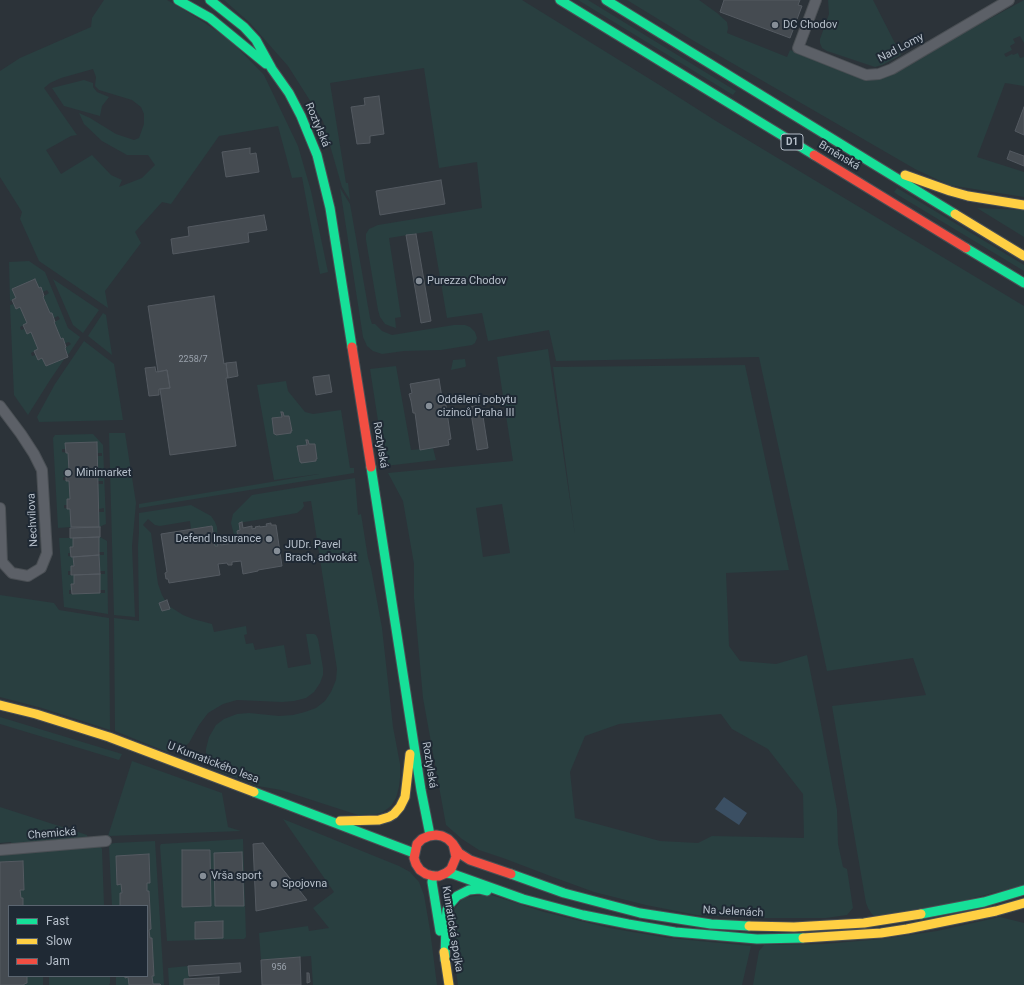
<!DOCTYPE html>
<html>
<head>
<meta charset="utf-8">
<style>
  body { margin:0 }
  #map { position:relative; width:1024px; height:985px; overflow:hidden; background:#2c3339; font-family:Roboto,sans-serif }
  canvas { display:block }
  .legend { position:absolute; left:8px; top:905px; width:140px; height:72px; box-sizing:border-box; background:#1f2934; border:1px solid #5b6570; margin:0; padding:5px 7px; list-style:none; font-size:12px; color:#b6bfca }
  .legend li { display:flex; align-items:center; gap:8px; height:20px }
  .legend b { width:20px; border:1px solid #5b6570 }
</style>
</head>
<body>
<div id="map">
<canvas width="1024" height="985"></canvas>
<ul class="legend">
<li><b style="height:5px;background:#16e098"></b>Fast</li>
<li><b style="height:5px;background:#ffcf43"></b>Slow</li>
<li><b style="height:5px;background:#f24e42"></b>Jam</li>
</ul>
</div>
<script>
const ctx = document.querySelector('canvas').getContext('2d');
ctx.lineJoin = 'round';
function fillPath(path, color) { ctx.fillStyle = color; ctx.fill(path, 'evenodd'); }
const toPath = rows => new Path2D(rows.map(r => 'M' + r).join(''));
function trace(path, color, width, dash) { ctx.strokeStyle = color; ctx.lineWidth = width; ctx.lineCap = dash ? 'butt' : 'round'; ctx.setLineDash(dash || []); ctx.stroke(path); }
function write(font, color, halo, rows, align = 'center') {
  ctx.font = font + ' Roboto,sans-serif'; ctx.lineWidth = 4; ctx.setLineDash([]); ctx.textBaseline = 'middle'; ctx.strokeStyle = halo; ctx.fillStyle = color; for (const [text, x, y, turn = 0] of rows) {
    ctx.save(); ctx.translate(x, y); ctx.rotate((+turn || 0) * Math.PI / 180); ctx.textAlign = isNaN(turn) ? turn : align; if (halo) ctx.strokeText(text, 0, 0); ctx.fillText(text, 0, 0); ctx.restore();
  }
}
fillPath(toPath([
  [104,0,167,0,183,9,228,38,264,75,298,146,311,191,328,272,320,274,302,177,292,178,278,126,219,136,171,204,162,202,135,232,141,243,105,291,108,308,39,261,20,219,22,212,0,177,0,71,20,58,91,27,92,18],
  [93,69,96,77,95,86,99,90,132,100,141,107,144,114,144,124,139,138,134,140,116,134,90,118,79,113,84,124,102,141,127,155,148,155,155,165,142,178,119,187,122,180,111,175,92,155,61,174,46,150,71,136,77,135,44,88,50,83,61,78],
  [224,0,522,0,661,86,716,121,1024,306,1024,885,954,903,874,916,871,913,868,908,866,903,832,706,926,695,913,658,827,671,759,357,556,361,549,330,488,341,482,313,447,318,432,231,389,238,401,317,395,318,396,328,390,326,385,324,380,317,378,310,366,240,366,234,369,229,378,225,482,208,477,162,439,168,424,68,330,83,346,183,348,183,350,200,342,187,323,121,288,66,250,23],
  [578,0,588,0,736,91,733,95],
  [627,0,699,0,717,13,727,22,728,28,727,33,787,57,790,50,865,78,890,75,907,67,960,35,1024,0,1024,43,1020,36,1013,39,1015,43,1010,46,1012,50,1004,54,1006,57,1012,54,1013,55,1018,53,1020,58,1024,57,1024,86,1005,83,977,157,1024,172,1024,197,949,185,915,169,694,41],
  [828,0,873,0,901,55,882,65,875,67,827,51,822,48,820,43,820,39,829,14],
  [84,80,93,83,93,87,97,92,109,97,102,106,100,116,64,106,52,88],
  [340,188,350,204,370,318,372,324,375,324,382,331,392,335,454,325,465,325,470,327,475,332,477,338,475,343,472,345,441,350,404,351,382,354,373,351,367,346,363,337],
  [897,188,1024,265,1024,271,898,195,894,192],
  [977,208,1024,210,1024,237],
  [29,261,45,272,68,328,80,337,68,355,65,348,71,344,69,342,65,343,63,339,61,339,54,322,60,319,58,316,54,318,52,313,50,313,43,297,49,293,47,290,43,292,41,287,39,288,35,279,13,289,16,298,10,301,9,262],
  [53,279,99,310,83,333,73,325],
  [14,304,16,309,20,307,27,323,20,327,21,330,25,329,27,334,31,332,38,349,31,353,32,356,36,355,38,360,42,358,46,366,65,358,50,380,28,415,14,395,10,305],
  [103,313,106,315,112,355,88,336],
  [84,341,114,364,123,420,39,422,37,417,55,384],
  [548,349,575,535,553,367,745,365,789,570,726,573,729,646,740,661,776,664,807,655,820,719,837,810,838,844,843,867,847,869,853,908,847,915,826,918,757,918,697,915,646,905,594,892,553,877,503,858,479,850,462,839,446,825,423,698,414,598,414,564,403,501,388,473,513,461,497,357],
  [502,504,510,553,483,557,476,508],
  [721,714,732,729,768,749,803,794,804,838,712,836,698,843,660,841,575,818,570,772,585,736,619,724],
  [465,359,466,366,465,367,451,370,453,360],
  [396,366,411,450,433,448,436,460,385,466,370,369],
  [286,381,288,391,305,412,313,414,341,410,350,468,354,468,354,473,139,508,139,504,319,474,274,480,257,385],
  [283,412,284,416,289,416,292,431,291,433,276,435,274,434,272,418,282,417,281,413],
  [308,440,309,444,315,444,317,459,316,461,301,463,300,462,297,446,307,445,306,441],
  [109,433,125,433,136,503,132,546,135,617,114,615],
  [93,434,103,445,106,524,99,527,99,512,104,512,104,508,99,509,98,484,103,484,103,481,98,481,97,456,102,456,102,453,97,453,65,444,65,449,62,449,62,452,68,453,69,471,66,477,63,477,63,480,69,481,70,499,67,505,64,505,64,508,70,509,71,527,58,528,53,438,55,435],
  [355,478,358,515,361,514,368,558,371,568,382,628,393,727,400,764,400,778,399,787,396,798,391,806,383,812,377,814,358,815,281,790,258,786,216,770,211,766,207,760,206,754,206,749,209,737,216,725,224,719,237,714,249,713,279,716,293,715,305,712,316,708,325,701,331,692,336,680,337,669,311,501,303,502,304,506,302,509,297,513,239,523,240,530,237,531,239,543,236,543,231,523,233,514,252,495],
  [191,505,211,516,215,522,217,527,218,546,215,546,212,526,191,529,190,521,160,526,155,525,148,519,143,525,151,533,158,584,162,595,170,609,169,606,183,615,193,619,212,624,214,632,246,626,247,634,244,635,246,644,253,643,255,650,284,645,288,668,311,664,306,634,314,634,316,635,318,639,323,668,323,675,320,683,314,692,306,698,294,701,282,702,237,700,223,704,208,713,199,725,189,743,182,748,174,751,167,752,115,731,114,618,139,621,138,546,139,532,139,513],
  [99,537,100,537,107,541,108,614,64,607,59,538,73,538,73,547,71,547,71,553,68,553,68,556,73,557,74,566,71,566,71,571,68,571,68,575,74,575,74,584,72,590,69,590,69,594,100,593,105,593,105,590,100,590,100,574,105,574,105,571,100,571,99,555,104,555,104,552,99,552],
  [0,595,54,603,59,610,109,618,110,730,42,708,0,697],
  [0,717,122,754,119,760,0,724],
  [132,761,222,793,228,827,241,831,108,836],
  [0,807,87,835,88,839,12,845,11,842,0,843],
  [283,819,399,866,410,872,419,882,424,895,430,930,437,985,313,985,311,956,261,960,259,933,308,926,309,931,329,928,313,908,334,892],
  [243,839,246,937,244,939,240,939,167,941,160,846,161,844],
  [155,841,164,985,161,985,160,984,153,984,152,976,154,976,152,939,150,938,149,930,151,929,149,892,147,891,147,883,150,883,149,854,116,856,117,884,121,884,122,893,120,893,120,906,112,906,109,847,110,844,115,843],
  [100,846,102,849,104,905,23,906,23,899,21,898,20,890,24,890,23,861,0,862,0,853],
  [488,894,544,912,609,928,668,938,751,946,742,985,458,985,450,932,450,915,463,898],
  [1000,917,1024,923,1024,985,753,985,759,951,764,945,824,944,882,939,937,931],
  [188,966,189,979,184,979,184,985,169,985,168,968],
  [27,976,43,976,43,985,24,985,24,984,27,983],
  [49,976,110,976,110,983,109,985,49,985],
  [116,976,125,976,125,978,128,977,129,985,116,985]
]), '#293f40');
fillPath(toPath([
  [724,797,747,813,739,825,715,809]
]), '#3b4f63');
const building = toPath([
  [724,0,800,0,798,5,802,6,790,38,720,12,724,0],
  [379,96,384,134,370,136,370,143,357,144,351,107,365,105,364,98,379,96],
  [1024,107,1024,135,1015,131,1024,107],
  [250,148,250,154,256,153,259,172,226,177,222,152,250,148],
  [1010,151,1024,156,1024,166,1007,159,1010,151],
  [441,180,445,204,380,215,376,191,441,180],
  [264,215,267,230,248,233,249,242,173,254,171,239,189,236,188,227,264,215],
  [416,234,431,321,421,323,406,235,416,234],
  [35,279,39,288,41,287,44,296,43,297,50,313,52,313,55,322,54,322,61,339,63,338,66,347,65,348,68,357,46,366,42,358,38,360,34,351,38,349,31,332,27,334,23,325,27,323,20,307,16,309,12,300,16,298,12,289,35,279],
  [214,296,224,364,226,363,228,378,226,378,236,446,170,455,160,389,170,388,167,370,158,372,148,306,214,296],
  [236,362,238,376,228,378,226,363,236,362],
  [155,367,156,372,167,370,170,388,159,389,159,395,149,396,145,368,155,367],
  [329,375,332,392,316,395,313,377,329,375],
  [439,379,442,398,444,398,446,406,451,439,448,440,449,445,420,450,415,413,413,413,411,401,409,394,412,393,410,384,439,379],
  [476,406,477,411,482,410,488,448,477,450,470,407,476,406],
  [281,412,283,412,284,416,289,416,292,431,291,431,291,433,276,435,275,434,274,434,272,418,282,417,281,412],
  [306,440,308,440,309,444,315,444,317,459,316,459,316,461,301,463,301,462,300,462,297,446,307,445,306,440],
  [97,442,99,527,71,527,70,509,67,509,67,499,70,499,69,481,66,481,66,471,69,471,68,453,66,453,65,443,97,442],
  [242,522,243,528,252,526,252,529,256,528,255,527,260,526,260,527,267,526,266,524,271,523,271,525,276,525,282,566,258,570,258,571,243,574,241,561,232,562,232,565,228,565,227,563,218,564,220,575,169,583,168,579,166,579,165,573,167,572,161,534,212,526,215,546,218,546,217,544,221,543,221,545,233,543,232,542,236,541,236,543,239,543,237,531,240,530,239,523,242,522],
  [100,527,100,537,70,538,70,528,100,527],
  [99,537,99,555,71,557,70,547,73,547,73,538,99,537],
  [99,555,100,574,71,575,71,566,74,566,73,557,99,555],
  [100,574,100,593,72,594,71,584,74,584,74,575,100,574],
  [167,600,170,609,162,611,159,603,167,600],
  [263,843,281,867,307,900,256,911,253,844,263,843],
  [182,850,210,850,211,906,182,907,182,850],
  [242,852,244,906,215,906,214,853,242,852],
  [149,854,150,883,147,883,147,891,149,891,151,929,149,930,150,938,152,938,154,976,152,976,153,984,160,984,161,985,129,985,128,977,125,978,125,976,147,976,147,906,120,906,120,893,122,893,121,884,117,885,116,856,149,854],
  [23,861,24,890,20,890,21,898,23,898,23,906,9,906,9,976,27,976,27,983,24,984,24,985,0,985,0,862,23,861],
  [223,921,223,938,195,939,195,922,223,921],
  [300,957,301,985,262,985,261,960,300,957],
  [240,963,241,972,189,976,188,966,240,963],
  [307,973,309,973,310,982,307,983,307,973],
  [219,977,219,985,184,985,184,979,219,977]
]);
fillPath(building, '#454b51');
trace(building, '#545a61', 1);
const street = toPath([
  [816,0,798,48,866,75,879,74,892,69,1009,0],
  [0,406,21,434,34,454,42,470,47,553,41,568,28,576,12,573,2,562,0,508],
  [0,850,106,841]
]);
const fast = toPath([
  [178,0,210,18,266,64],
  [210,0,244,27,256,40,272,69,289,93,301,116,317,155,330,208,352,347],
  [560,0,814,155],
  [606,0,955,214],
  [966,248,1024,283],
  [371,467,421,790,430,835],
  [254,792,414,853],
  [446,873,453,874,523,899,583,915,628,924,675,932,757,939,803,938],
  [511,874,564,893,640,913,711,924,749,926],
  [433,876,432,882,440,931],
  [921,914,984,902,1024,890],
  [445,960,446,921,447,910,450,904,457,896,469,890,479,889,487,891]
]);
const slow = toPath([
  [905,175,950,191,968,196,1024,205],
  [955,214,1024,256],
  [0,705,36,714,109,737,254,792],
  [340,821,379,820,389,817,394,814,400,807,405,797,410,754],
  [749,926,794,927,864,923,921,914],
  [803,938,881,933,907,929,996,911,1024,903],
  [444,952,449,985]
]);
const jam = toPath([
  [814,155,966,248],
  [352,347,371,467],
  [453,844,456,857,451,869,446,873,439,876,433,876,426,874,420,870,416,864,414,858,417,844,422,839,429,836,436,835,442,836,448,839,453,844,459,853,470,860,511,874]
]);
trace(street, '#4a4f54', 12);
trace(fast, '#4a4f54', 11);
trace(slow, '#4a4f54', 11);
trace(jam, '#4a4f54', 11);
trace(street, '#5c6067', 10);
trace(fast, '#16e098', 9);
trace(slow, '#ffcf43', 9);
trace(jam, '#f24e42', 9);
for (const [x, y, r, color] of [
  [775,25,4,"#868e97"],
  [419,281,4,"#868e97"],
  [429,406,4,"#868e97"],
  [68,473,4,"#868e97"],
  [269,539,4,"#868e97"],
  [277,551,4,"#868e97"],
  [203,876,4,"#868e97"],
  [274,884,4,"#868e97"]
]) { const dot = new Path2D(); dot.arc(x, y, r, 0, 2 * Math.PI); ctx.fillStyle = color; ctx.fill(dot); trace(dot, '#1f2934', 1.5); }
write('9px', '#9aa2ac', null, [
  ["2258/7",193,360],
  ["956",279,968]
]);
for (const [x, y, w] of [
  [792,142,22]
]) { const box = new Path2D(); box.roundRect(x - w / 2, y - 8, w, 16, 3); ctx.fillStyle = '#1f2934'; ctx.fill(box); trace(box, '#b6bfca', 1); }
write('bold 10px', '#b6bfca', null, [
  ["D1",792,142]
]);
write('11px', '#b6bfca', '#1f2934', [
  ["DC Chodov",783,25],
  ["Purezza Chodov",427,281],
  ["Oddělení pobytu",437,400],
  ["cizinců Praha III",437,413],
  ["Minimarket",76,473],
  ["Defend Insurance",261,539,"right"],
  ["JUDr. Pavel",285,545],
  ["Brach, advokát",285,558],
  ["Vrša sport",211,876],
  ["Spojovna",282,884]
], 'left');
write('11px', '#b6bfca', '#1f2934', [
  ["Nad Lomy",901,48,-28],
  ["Roztylská",317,125,67],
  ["Brněnská",839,156,31],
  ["Roztylská",380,445,81],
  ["Nechvílova",33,520,-93],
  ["U Kunratického lesa",213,763,21],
  ["Roztylská",429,765,81],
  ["Chemická",52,834,-5],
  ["Na Jelenách",733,912,3],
  ["Kunratická spojka",452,929,81]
]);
</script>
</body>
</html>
